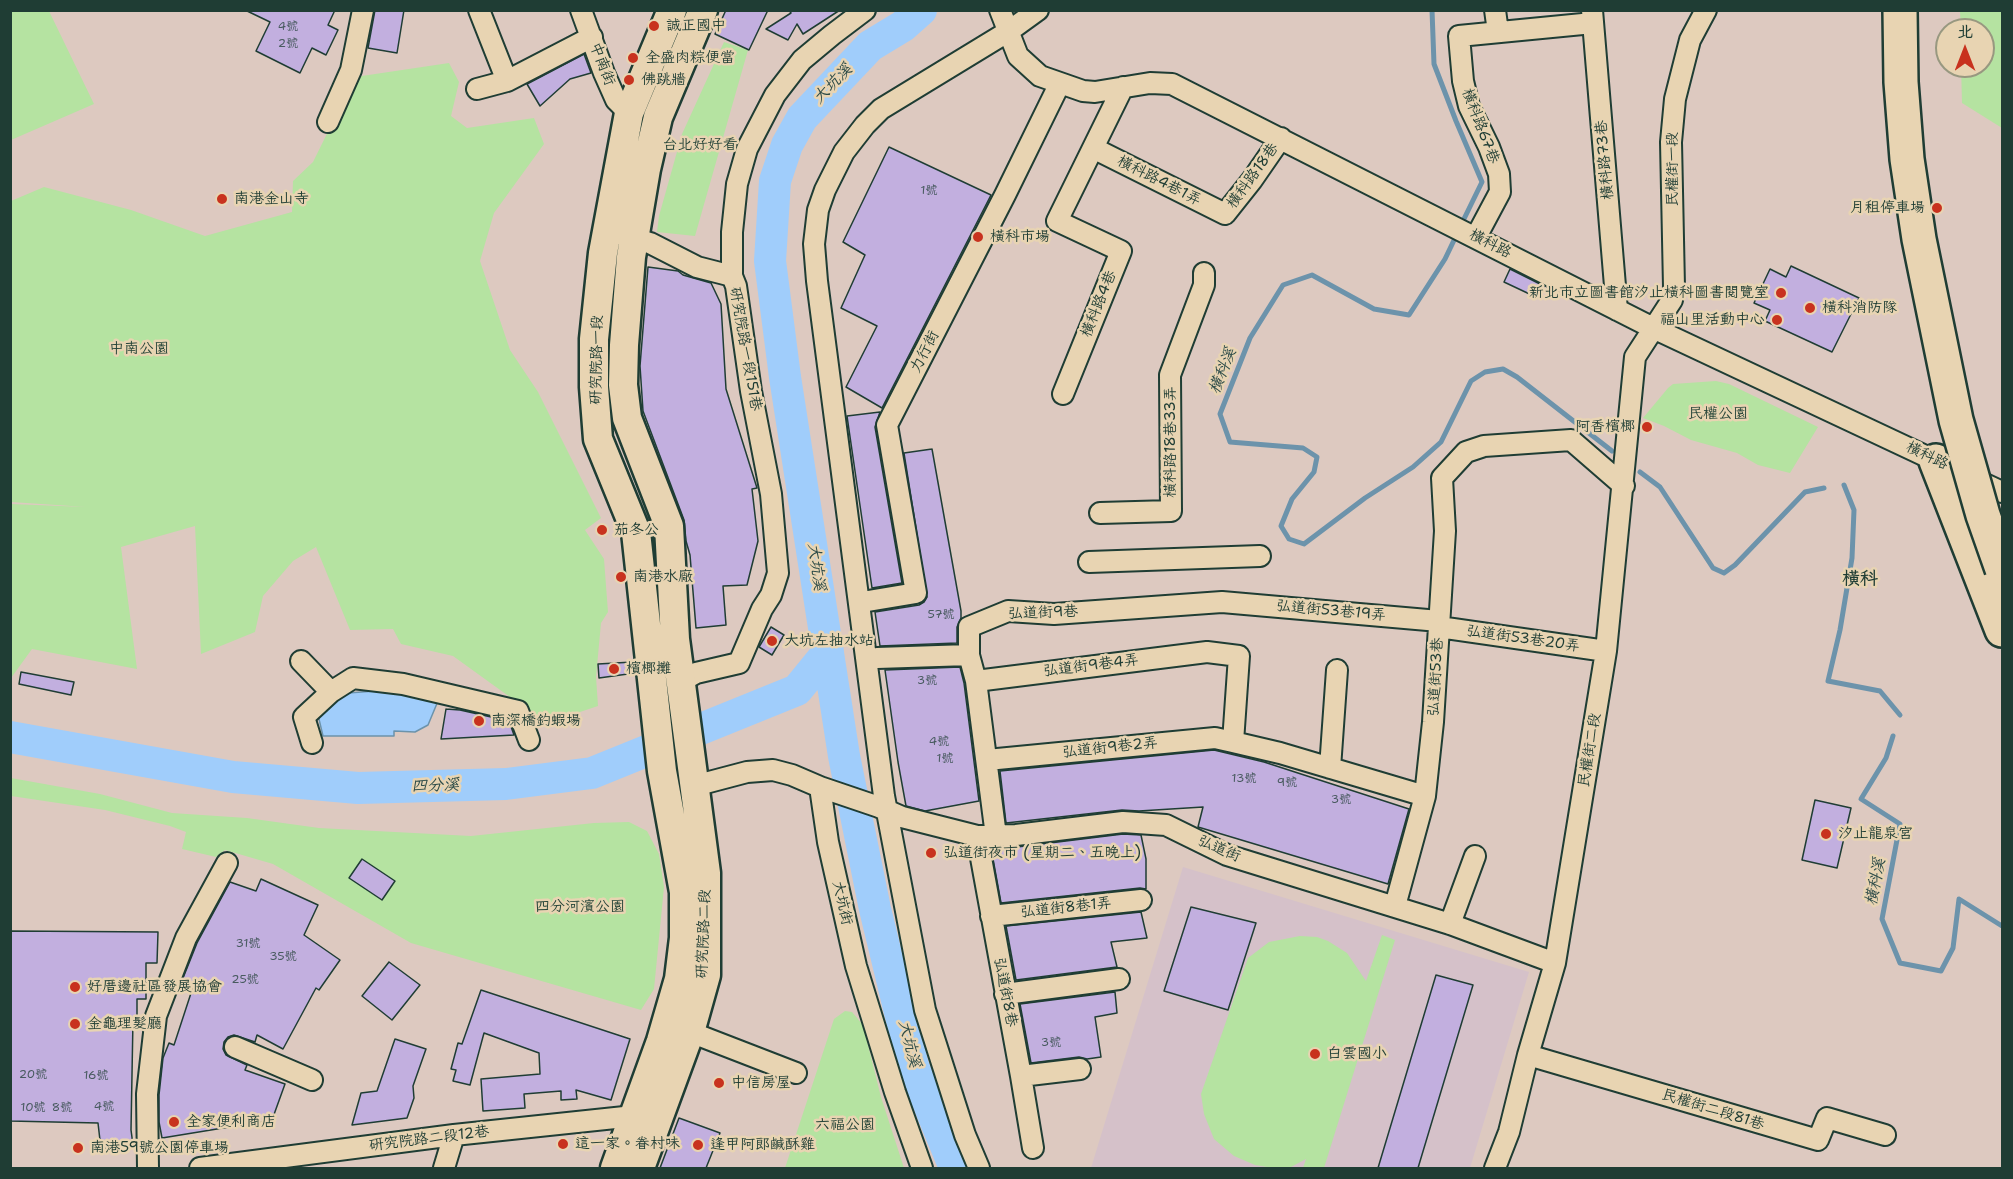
<!DOCTYPE html>
<html>
<head>
<meta charset="utf-8">
<style>
  body { margin:0 }
  #map { position:relative; width:2013px; height:1179px; overflow:hidden; background:#ddc9c0; font-family:"Shantell Sans","LXGW WenKai TC",sans-serif }
  canvas { display:block }
  .frame { position:absolute; inset:0; border:12px solid #1f3d34; pointer-events:none }
  .north { position:absolute; left:1935px; top:18px; width:60px; height:60px; box-sizing:border-box; background:#e8d4b2; border:2px solid #989880; border-radius:50%; rotate:0deg; font-size:16px; font-weight:700; line-height:24px; text-align:center; color:#1f3d34 }
  .north::after { content:''; display:block; margin:auto; width:21px; height:27px; background:#c8321e; clip-path:polygon(50% 0,100% 100%,50% 72%,0 100%) }
</style>
</head>
<body>
<div id="map">
<canvas width="2013" height="1179"></canvas>
<div class="frame"></div>
<div class="north">北</div>
</div>
<script>
const ctx = document.querySelector('canvas').getContext('2d');
ctx.lineJoin = 'round';
function fillPath(path, color) { ctx.fillStyle = color; ctx.fill(path, 'evenodd'); }
const toPath = rows => new Path2D(rows.map(r => 'M' + r).join(''));
function trace(path, color, width, dash) { ctx.strokeStyle = color; ctx.lineWidth = width; ctx.lineCap = dash ? 'butt' : 'round'; ctx.setLineDash(dash || []); ctx.stroke(path); }
function write(font, color, halo, rows, align = 'center') {
  ctx.font = font + ' "Shantell Sans","LXGW WenKai TC",sans-serif'; ctx.lineWidth = 5; ctx.setLineDash([]); ctx.textBaseline = 'middle'; ctx.strokeStyle = halo; ctx.fillStyle = color; for (const [text, x, y, turn = 0] of rows) {
    ctx.save(); ctx.translate(x, y); ctx.rotate((+turn || 0) * Math.PI / 180); ctx.textAlign = isNaN(turn) ? turn : align; if (halo) ctx.strokeText(text, 0, 0); ctx.fillText(text, 0, 0); ctx.restore();
  }
}
fillPath(toPath([
  [1183,867,1529,972,1470,1168,1091,1168]
]), '#d5c1c9');
fillPath(toPath([
  [11,10,49,11,94,104,11,140],
  [1960,11,2002,11,2002,128,1962,103,1961,66,1983,66,1983,30,1961,30],
  [724,42,748,50,695,236,657,232,659,216,682,134],
  [449,63,459,82,451,116,467,128,534,118,544,144,494,213,480,261,510,350,538,392,601,518,585,530,604,559,608,612,601,623,596,677,598,706,553,721,527,712,514,700,453,656,401,644,393,629,350,630,316,547,293,561,263,596,255,632,201,654,195,526,121,547,137,669,32,649,11,678,11,504,86,507,11,502,11,201,44,187,131,210,205,236,292,212,293,181,313,162,355,77],
  [1716,381,1729,384,1818,427,1790,473,1758,465,1737,453,1691,440,1664,426,1643,418,1668,388,1673,384],
  [11,778,100,794,172,813,247,818,319,828,471,836,594,823,629,822,647,831,659,854,664,887,654,989,641,1010,411,943,273,864,225,850,216,857,182,849,186,832,170,826,105,810,11,796],
  [1382,935,1395,940,1324,1168,1303,1168,1306,1159,1291,1167,1273,1168,1255,1165,1234,1156,1214,1139,1204,1114,1201,1094,1248,958,1269,942,1300,936,1317,937,1328,941,1347,953,1366,981],
  [845,1011,852,1012,863,1025,881,1097,904,1168,785,1168,834,1019]
]), '#b5e3a1');
const water = toPath([
  [375,691,417,695,438,701,428,725,415,732,394,731,394,736,323,736,318,715,329,704,348,693,375,691]
]);
fillPath(water, '#a0cdfb');
trace(water, '#6c93ab', 1.5);
trace(toPath([
  [1432,10,1434,64,1456,121,1482,182,1461,225],
  [1457,234,1445,259,1409,315,1374,309,1312,275,1283,285,1250,338,1220,414,1230,442,1303,448,1317,457,1314,472,1292,499,1281,526,1289,539,1304,544,1365,498,1413,467,1441,442,1471,381,1485,372,1503,369,1517,377,1612,451],
  [1640,472,1660,487,1713,568,1724,573,1735,565,1805,492,1824,488],
  [1844,485,1854,510,1852,558,1840,630,1828,681,1880,691,1900,715],
  [1893,736,1886,758,1861,799,1900,824,1882,919,1900,963,1941,971,1953,948,1959,899,2002,926]
]), '#6c93ab', 5);
trace(toPath([
  [921,10,903,26,870,46,802,118,787,145,775,181,770,261,785,377,844,756,875,909,913,1066,955,1168],
  [10,737,233,777,358,788,506,784,592,773,797,690,828,652]
]), '#a0cdfb', 32);
const building = toPath([
  [245,10,335,10,328,25,338,30,326,55,312,48,300,73,256,51,270,22,245,10],
  [375,10,404,10,397,53,368,48,375,10],
  [726,10,768,10,749,50,715,34,726,10],
  [789,10,840,10,803,34,797,24,788,40,766,29,791,13,789,10],
  [584,54,591,73,570,79,540,106,527,84,584,54],
  [889,147,991,195,882,408,846,387,877,326,841,308,865,255,843,242,889,147],
  [1791,266,1859,298,1832,352,1765,321,1770,310,1754,303,1770,269,1786,277,1791,266],
  [648,267,678,271,683,275,711,283,721,304,726,389,757,488,752,489,758,541,747,585,723,586,726,625,696,628,690,555,686,541,684,520,643,411,640,366,648,267],
  [1510,269,1544,286,1538,298,1504,282,1510,269],
  [880,412,875,427,902,583,872,588,847,416,880,412],
  [932,449,961,611,961,618,957,627,957,643,880,646,875,612,919,605,924,602,927,597,904,453,932,449],
  [771,627,784,635,772,655,759,647,771,627],
  [633,662,635,673,599,678,598,664,633,662],
  [960,667,964,683,979,801,925,811,906,806,898,762,885,670,960,667],
  [21,672,74,682,71,695,19,684,21,672],
  [446,709,460,710,509,721,514,735,441,739,446,709],
  [1214,750,1264,762,1409,809,1388,884,1198,827,1203,807,1139,811,1122,810,1006,823,1000,771,1214,750],
  [1815,800,1851,808,1837,868,1802,860,1815,800],
  [1123,834,1141,835,1146,859,1146,889,1140,888,1001,903,991,848,1017,847,1123,834],
  [362,859,395,881,382,900,349,878,362,859],
  [261,879,318,905,304,935,340,960,319,990,316,988,283,1049,257,1035,255,1042,234,1035,228,1037,224,1042,223,1049,226,1055,247,1065,245,1070,285,1084,272,1120,162,1138,159,1122,159,1095,163,1058,169,1043,174,1045,193,987,181,983,197,943,230,882,256,891,261,879],
  [1191,907,1256,923,1228,1010,1164,991,1191,907],
  [1141,912,1147,938,1111,942,1117,967,1016,980,1006,926,1141,912],
  [10,931,158,932,157,963,146,963,146,999,137,999,137,1019,133,1019,131,1130,133,1145,101,1149,98,1123,10,1121,10,931],
  [389,962,420,985,392,1020,362,996,389,962],
  [1436,975,1473,985,1418,1168,1378,1168,1436,975],
  [481,990,630,1039,611,1100,576,1090,577,1099,561,1100,561,1091,524,1094,525,1108,483,1111,481,1079,540,1074,539,1053,484,1033,470,1085,453,1081,456,1070,451,1069,458,1043,462,1044,481,990],
  [1115,992,1117,1013,1095,1017,1101,1057,1087,1059,1079,1057,1031,1063,1020,1004,1115,992],
  [395,1039,426,1049,413,1086,414,1098,407,1118,352,1125,361,1093,377,1091,395,1039],
  [679,1118,720,1133,706,1168,660,1168,679,1118]
]);
fillPath(building, '#c2afdf');
trace(building, '#1f3d34', 1.5);
const street = toPath([
  [581,10,604,73,616,100,629,113],
  [1000,10,1018,56,1040,76,1083,91,1095,92,1150,83,1172,84,1653,328,2002,492],
  [1495,10,1498,32],
  [1592,10,1617,310],
  [507,81,592,37],
  [477,89,507,81,479,10],
  [328,122,351,70,363,10],
  [1093,148,1225,214,1252,180,1281,138],
  [623,235,650,243,697,267,732,276],
  [1476,237,1500,192,1499,174,1489,147,1469,106,1463,81,1459,36,1593,23],
  [1063,394,1121,251,1057,221,1123,87],
  [1100,513,1171,511,1170,375,1204,285,1204,273],
  [1089,562,1260,556],
  [868,601,916,593,887,425,1005,195,1060,83],
  [1439,627,1606,651],
  [877,658,969,655],
  [301,661,331,692,304,717,312,743],
  [976,681,1207,652,1239,656,1233,742,1280,753,1425,796],
  [680,682,696,673,739,663,762,609,771,595,778,573,771,494,751,391,736,286,732,276,732,232,737,184,747,149,775,95,802,60,832,35,865,10],
  [331,692,353,678,403,684,518,711,529,740],
  [987,760,1215,738,1233,742],
  [1330,768,1337,670],
  [694,786,747,772,773,770,792,775,820,787,828,842,856,966,895,1092,922,1168],
  [820,787,879,807,902,817,977,836,1016,835,1123,822,1166,825,1227,855,1450,924,1555,963],
  [977,836,1021,1076,1033,1148],
  [996,836,976,681,969,655,969,627,1008,611,1054,614,1222,602,1439,621],
  [1395,906,1425,796,1433,722,1445,531,1442,478,1466,452,1484,446,1571,440,1624,486],
  [991,916,1141,900],
  [1450,924,1475,856],
  [1005,994,1119,979],
  [690,1032,796,1073],
  [235,1047,312,1080],
  [1528,1055,1818,1140,1827,1118,1885,1135],
  [1021,1076,1080,1069],
  [148,1168,147,1094,156,1016,186,938,227,863],
  [200,1168,454,1135,634,1116,642,1119],
  [444,1168,454,1135],
  [979,1168,965,1135,925,1010,884,796,817,281,814,244,818,210,825,190,844,152,865,125,881,109,1009,31,1038,10],
  [1495,1168,1509,1132,1528,1055,1555,963,1606,651,1635,357,1672,300,1674,287,1671,142,1675,99,1690,40,1706,10]
]);
const secondary = toPath([
  [615,1168,661,1041,679,979,684,938,684,892,662,771,636,532,598,439,594,387,594,339,603,253,629,113,672,10],
  [640,1168,690,1032,706,975,706,873,675,639,669,526,627,418,623,385,624,345,631,257,646,169,658,117,703,10]
]);
const highway = toPath([
  [1936,461,2002,630]
]);
trace(street, '#1f3d34', 24);
trace(secondary, '#1f3d34', 33);
trace(highway, '#1f3d34', 38);
trace(street, '#e8d4b2', 20);
trace(secondary, '#e8d4b2', 28);
trace(highway, '#e8d4b2', 33);
const highwayBridge = toPath([
  [1900,10,1901,82,1907,159,1919,239,1956,420,1983,515,2002,569]
]);
trace(highwayBridge, '#1f3d34', 38, []);
trace(highwayBridge, '#e8d4b2', 33);
for (const [x, y, r, color] of [
  [654,26,6,"#c8321e"],
  [633,58,6,"#c8321e"],
  [629,80,6,"#c8321e"],
  [222,199,6,"#c8321e"],
  [1937,208,6,"#c8321e"],
  [978,237,6,"#c8321e"],
  [1781,293,6,"#c8321e"],
  [1810,308,6,"#c8321e"],
  [1777,320,6,"#c8321e"],
  [1647,427,6,"#c8321e"],
  [602,530,6,"#c8321e"],
  [621,577,6,"#c8321e"],
  [772,641,6,"#c8321e"],
  [614,669,6,"#c8321e"],
  [479,721,6,"#c8321e"],
  [1826,834,6,"#c8321e"],
  [931,853,6,"#c8321e"],
  [75,987,6,"#c8321e"],
  [75,1024,6,"#c8321e"],
  [1315,1054,6,"#c8321e"],
  [719,1083,6,"#c8321e"],
  [174,1122,6,"#c8321e"],
  [563,1144,6,"#c8321e"],
  [698,1145,6,"#c8321e"],
  [78,1148,6,"#c8321e"]
]) { const dot = new Path2D(); dot.arc(x, y, r, 0, 2 * Math.PI); ctx.fillStyle = color; ctx.fill(dot); trace(dot, '#e8d4b2', 2); }
write('12px', '#485a5f', null, [
  ["4號",288,27],
  ["2號",288,44],
  ["1號",929,191],
  ["57號",941,615],
  ["3號",927,681],
  ["4號",939,742],
  ["1號",945,759],
  ["13號",1244,779],
  ["9號",1287,783],
  ["3號",1341,800],
  ["31號",248,944],
  ["35號",283,957],
  ["25號",245,980],
  ["3號",1051,1043],
  ["20號",33,1075],
  ["16號",96,1076],
  ["4號",104,1107],
  ["10號",33,1108],
  ["8號",62,1108]
]);
write('15px', '#1f3d34', '#e8d4b2', [
  ["誠正國中",666,26],
  ["全盛肉粽便當",645,58],
  ["佛跳牆",641,80],
  ["南港金山寺",234,199],
  ["月租停車場",1925,208,"right"],
  ["橫科市場",990,237],
  ["新北市立圖書館汐止橫科圖書閱覽室",1769,293,"right"],
  ["橫科消防隊",1822,308],
  ["福山里活動中心",1765,320,"right"],
  ["阿香檳榔",1635,427,"right"],
  ["茄冬公",614,530],
  ["南港水廠",633,577],
  ["大坑左抽水站",784,641],
  ["檳榔攤",626,669],
  ["南深橋釣蝦場",491,721],
  ["汐止龍泉宮",1838,834],
  ["弘道街夜市 (星期二、五晚上)",943,853],
  ["好厝邊社區發展協會",87,987],
  ["金龜理髮廳",87,1024],
  ["白雲國小",1327,1054],
  ["中信房屋",731,1083],
  ["全家便利商店",186,1122],
  ["這一家。眷村味",575,1144],
  ["逢甲阿郎鹹酥雞",710,1145],
  ["南港59號公園停車場",90,1148]
], 'left');
write('15px', '#1f3d34', '#e8d4b2', [
  ["中南街",602,64,69],
  ["橫科路67巷",1480,126,69],
  ["橫科路73巷",1605,160,-95],
  ["民權街一段",1673,169,-90],
  ["橫科路18巷",1253,176,-54],
  ["橫科路4巷1弄",1159,181,27],
  ["橫科路",1490,244,27],
  ["橫科路4巷",1099,304,-68],
  ["研究院路一段151巷",745,349,80],
  ["力行街",925,352,-63],
  ["研究院路一段",597,360,-89],
  ["橫科路18巷33弄",1171,442,-90],
  ["橫科路",1927,456,26],
  ["弘道街53巷19弄",1331,611,5],
  ["弘道街9巷",1043,613,-2],
  ["弘道街53巷20弄",1523,639,8],
  ["弘道街9巷4弄",1091,666,-7],
  ["弘道街53巷",1436,677,-87],
  ["弘道街9巷2弄",1110,748,-6],
  ["民權街二段",1590,750,-81],
  ["弘道街",1219,849,23],
  ["大坑街",842,903,77],
  ["弘道街8巷1弄",1066,908,-6],
  ["研究院路二段",704,934,-88],
  ["弘道街8巷",1005,992,79],
  ["民權街二段81巷",1713,1110,17],
  ["研究院路二段12巷",429,1139,-7]
]);
write('15px', '#264539', '#e8d4b2', [
  ["台北好好看",700,145],
  ["中南公園",139,349],
  ["民權公園",1718,414],
  ["四分河濱公園",580,907],
  ["六福公園",845,1125]
]);
write('italic 16px', '#2c4b48', '#e8d4b2', [
  ["大坑溪",833,84,-46],
  ["橫科溪",1223,371,-68],
  ["大坑溪",816,567,82],
  ["四分溪",435,786,-2],
  ["橫科溪",1876,882,-79],
  ["大坑溪",909,1044,76]
]);
write('bold 18px', '#1f3d34', '#e8d4b2', [
  ["橫科",1860,579]
]);
</script>
</body>
</html>
